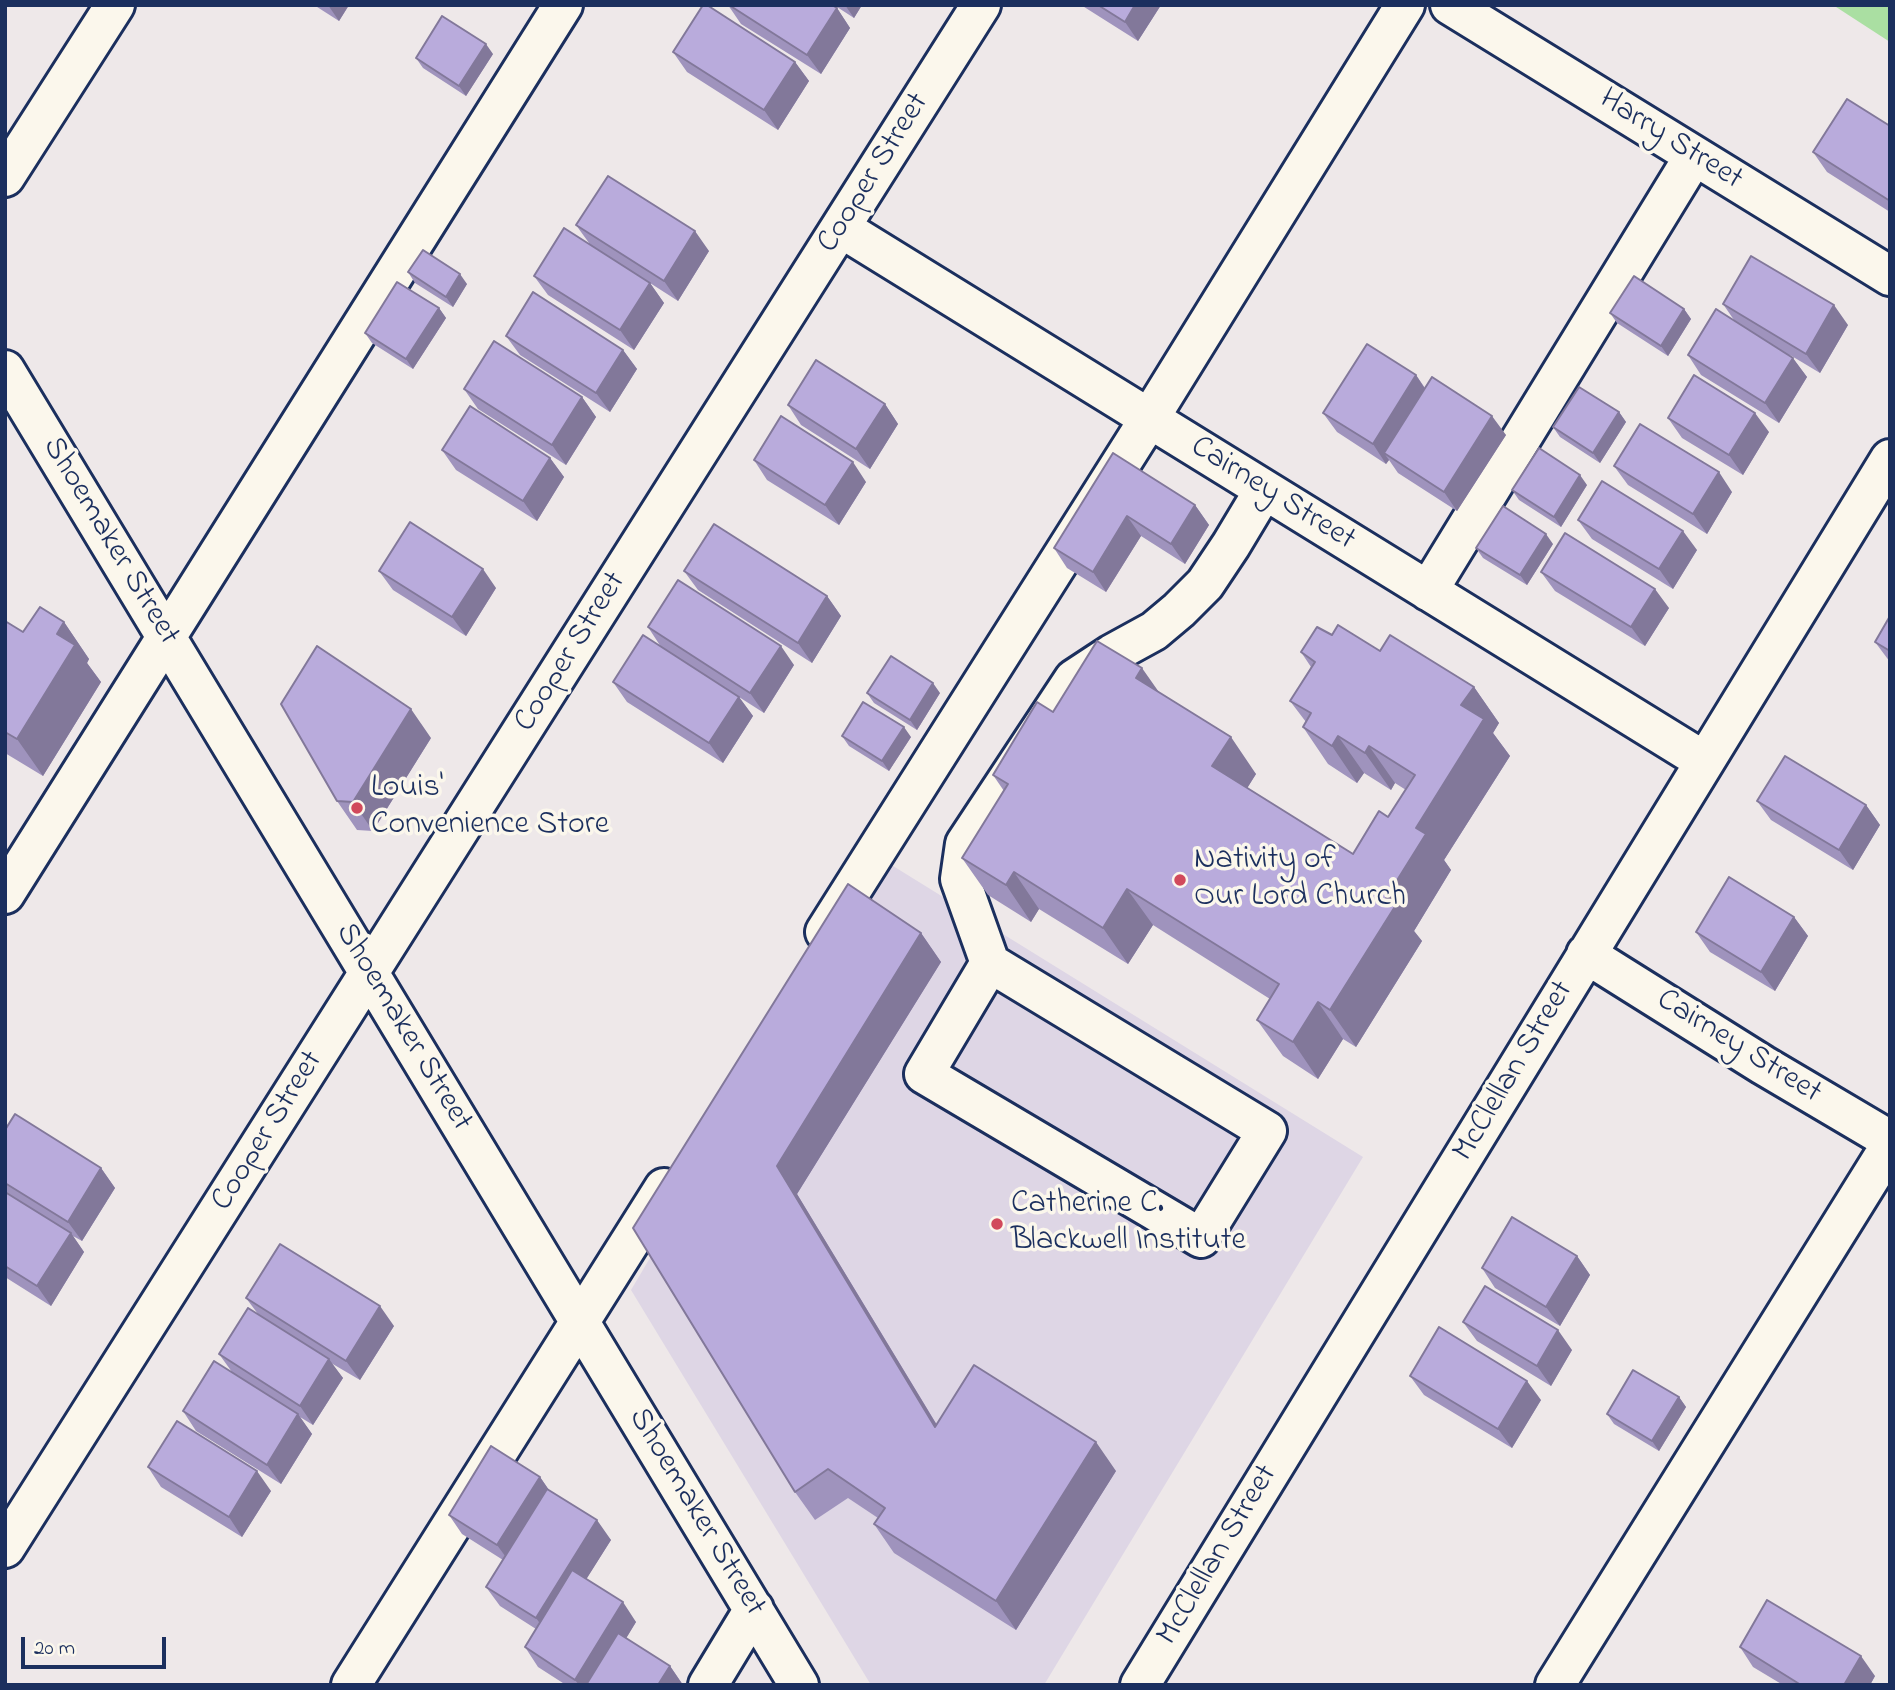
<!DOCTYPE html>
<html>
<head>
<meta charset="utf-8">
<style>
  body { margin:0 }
  #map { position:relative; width:1895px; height:1690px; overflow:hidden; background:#eee8e9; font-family:"Indie Flower",sans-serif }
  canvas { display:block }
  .frame { position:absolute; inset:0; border:7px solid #1b2f5e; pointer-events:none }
  .scale { position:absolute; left:21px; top:1637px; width:145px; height:32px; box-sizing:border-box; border:4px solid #1b2f5e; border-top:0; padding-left:9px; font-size:21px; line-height:24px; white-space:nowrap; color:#1b2f5e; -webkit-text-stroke:5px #fbf7ec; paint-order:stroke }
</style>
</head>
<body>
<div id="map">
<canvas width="1895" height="1690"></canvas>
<div class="frame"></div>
<div class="scale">20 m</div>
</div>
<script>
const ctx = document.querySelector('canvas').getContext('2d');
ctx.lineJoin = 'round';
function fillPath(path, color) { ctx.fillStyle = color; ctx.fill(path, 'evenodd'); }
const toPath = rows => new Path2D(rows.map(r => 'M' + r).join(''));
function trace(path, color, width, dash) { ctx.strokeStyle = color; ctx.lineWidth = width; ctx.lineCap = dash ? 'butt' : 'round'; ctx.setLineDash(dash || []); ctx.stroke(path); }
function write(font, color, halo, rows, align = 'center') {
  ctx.font = font + ' "Indie Flower",sans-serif'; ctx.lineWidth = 7; ctx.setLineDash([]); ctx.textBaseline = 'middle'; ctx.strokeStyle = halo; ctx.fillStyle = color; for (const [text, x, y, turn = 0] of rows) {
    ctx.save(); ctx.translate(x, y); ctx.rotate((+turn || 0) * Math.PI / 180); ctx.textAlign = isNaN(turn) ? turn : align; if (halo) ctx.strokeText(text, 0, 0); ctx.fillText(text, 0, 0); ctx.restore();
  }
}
fillPath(toPath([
  [885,861,1363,1157,1044,1685,871,1685,631,1290]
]), '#ded6e5');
fillPath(toPath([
  [1833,5,1890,5,1890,42]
]), '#aadfa2');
const minor = toPath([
  [1450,5,1890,276],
  [5,177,115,5],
  [841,228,1704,761],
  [5,370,799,1685],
  [1428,591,1694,156],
  [5,894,563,5],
  [825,932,1149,419,1405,5],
  [1586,954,1763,1065,1890,1140],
  [990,963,924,1074,1201,1238,1267,1131,990,963,960,879,965,844,1074,679,1112,654,1154,631,1179,610,1205,584,1231,545,1264,490],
  [5,1548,981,5],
  [351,1685,664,1188],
  [708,1685,754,1609],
  [1140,1685,1890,459],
  [1555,1685,1890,1146]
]);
trace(minor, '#1b2f5e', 44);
trace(minor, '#fbf7ec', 38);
fillPath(toPath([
  [314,5,349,5,339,21],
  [728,5,832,5,837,8,850,28,821,74,741,24],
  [834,5,862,5,854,18],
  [1081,5,1161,5,1138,41],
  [673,52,795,62,809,81,778,130,687,72],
  [493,54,466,96,423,68,416,58],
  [1890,126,1890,212,1827,172,1813,152],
  [576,225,709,251,678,301,650,283,664,303,634,350,548,295,534,276,589,243],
  [408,272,467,284,453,307,415,283],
  [1723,304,1848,325,1820,373,1790,355,1807,377,1779,423,1701,375,1688,355,1734,320],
  [439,308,446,318,413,369,372,343,365,333],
  [1684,309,1691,319,1668,356,1617,323,1610,313],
  [506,336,623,350,637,369,610,412,520,355],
  [1416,375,1425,388,1506,435,1457,511,1398,473,1389,460,1386,464,1337,432,1323,413],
  [464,389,582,397,596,417,566,465,478,409],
  [885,404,898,424,870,469,801,425,788,405],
  [1619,412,1626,422,1600,463,1560,437,1553,427],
  [1668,418,1769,432,1743,475,1682,438],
  [442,450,550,458,564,477,537,521,456,470],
  [1113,453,1195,505,1209,525,1185,564,1141,536,1106,592,1067,568,1054,548],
  [754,460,866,482,839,525,767,480],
  [1614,466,1732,492,1707,534,1628,485],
  [1587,485,1561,527,1519,500,1512,490],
  [1578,520,1697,550,1673,589,1592,539],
  [1553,544,1527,585,1483,558,1476,548],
  [379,571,496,588,466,636,393,590],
  [684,571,827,596,841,616,812,663,698,590],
  [1541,572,1669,608,1645,646,1555,591],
  [1890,616,1890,662,1875,642],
  [5,621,23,632,64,622,89,659,87,663,101,682,43,776,5,753],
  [648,627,794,665,764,713,739,697,753,716,723,763,627,702,613,682,661,647],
  [1332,635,1380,651,1474,687,1499,723,1493,733,1510,756,1444,860,1451,870,1414,931,1422,941,1356,1047,1343,1039,1318,1079,1283,1056,1257,1020,1270,999,1153,925,1128,964,1039,909,1031,922,988,895,962,858,1004,791,993,775,1053,712,1159,693,1256,774,1247,788,1353,854,1388,817,1406,790,1395,783,1391,790,1364,773,1357,783,1328,764,1303,727,1306,722,1290,701,1311,667,1301,652],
  [867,693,940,693,917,730,874,703],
  [842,736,911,737,889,771,849,746],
  [431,738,373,831,357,830,337,801],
  [1757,801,1866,805,1880,825,1853,870,1771,820],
  [1794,917,1808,936,1775,991,1710,952,1696,932],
  [921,933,941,962,797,1194,937,1425,1116,1471,1016,1630,894,1553,874,1524,878,1518,848,1498,815,1520,795,1492,633,1228],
  [5,1130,101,1168,115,1188,82,1241,73,1236,84,1252,51,1306,5,1277],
  [1577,1256,1590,1275,1560,1326,1495,1288,1482,1268],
  [246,1298,394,1326,360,1380,331,1363,343,1378,313,1425,300,1417,312,1434,281,1484,196,1431,183,1411,232,1372,219,1354,258,1314],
  [1463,1322,1572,1350,1551,1386,1477,1341],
  [1410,1376,1541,1400,1512,1448,1424,1395],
  [1679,1397,1686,1407,1659,1451,1614,1424,1607,1414],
  [148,1467,271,1491,242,1537,161,1487],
  [540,1477,549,1490,611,1540,586,1579,636,1622,626,1638,670,1666,683,1685,566,1685,538,1667,525,1647,536,1629,500,1606,486,1587,503,1560,462,1534,449,1515],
  [1740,1647,1875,1676,1870,1685,1783,1685,1753,1667]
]), '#9f93bd');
fillPath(toPath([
  [328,5,349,5,339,21],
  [845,5,862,5,854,18],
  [1135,5,1161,5,1138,41,1125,22],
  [837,8,850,28,821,74,807,55],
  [486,44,493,54,466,96,459,86],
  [795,62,809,81,778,130,764,110],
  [695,231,709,251,678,301,664,281],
  [460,274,467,284,453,307,446,297],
  [650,283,664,303,634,350,620,330],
  [1834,305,1848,325,1820,373,1806,354],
  [439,308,446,318,413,369,406,359],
  [1684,309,1691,319,1668,356,1661,346],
  [623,350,637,369,610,412,596,393],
  [1793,358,1807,377,1779,423,1765,403],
  [1416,375,1429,395,1384,453,1389,460,1386,464,1373,444],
  [582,397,596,417,566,465,552,445],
  [885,404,898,424,870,469,856,449],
  [1619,412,1626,422,1600,463,1593,453],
  [1755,413,1769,432,1743,475,1729,455],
  [1492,416,1506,435,1457,511,1444,492],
  [550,458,564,477,537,521,523,501],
  [853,462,866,482,839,525,825,505],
  [1719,472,1732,492,1707,534,1693,514],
  [1580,475,1587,485,1561,527,1554,517],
  [1195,505,1209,525,1185,564,1171,544],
  [1127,516,1141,536,1106,592,1093,572],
  [1683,531,1697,550,1673,589,1659,569],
  [1546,534,1553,544,1527,585,1520,575],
  [483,569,496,588,466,636,452,617],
  [1655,589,1669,608,1645,646,1631,627],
  [827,596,841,616,812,663,798,643],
  [64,622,89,659,87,663,101,682,43,776,17,739,57,634],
  [781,646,794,665,764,713,750,693],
  [1142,668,1168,705,1136,678],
  [933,683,940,693,917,730,910,720],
  [1474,687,1499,723,1493,733,1510,756,1444,860,1451,870,1414,931,1422,941,1356,1047,1330,1010,1386,898,1461,705],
  [739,697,753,716,723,763,709,743],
  [411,709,431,738,373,831,353,802],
  [904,727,911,737,889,771,882,761],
  [1338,736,1364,773,1357,783,1332,746],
  [1231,737,1256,774,1238,803,1212,766],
  [1369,746,1395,783,1391,790,1365,753],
  [1866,805,1880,825,1853,870,1839,850],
  [1014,872,1039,909,1031,922,1006,885],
  [1127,889,1153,925,1128,964,1103,928],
  [1794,917,1808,936,1775,991,1761,972],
  [921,933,941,962,797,1194,955,1455,935,1427,777,1166],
  [1318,1002,1343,1039,1318,1079,1293,1042],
  [101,1168,115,1188,82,1241,68,1222],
  [71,1233,84,1252,51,1306,37,1286],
  [1577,1256,1590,1275,1560,1326,1546,1307],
  [380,1306,394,1326,360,1380,346,1361],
  [1558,1330,1572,1350,1551,1386,1537,1366],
  [329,1359,343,1378,313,1425,300,1406],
  [1527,1381,1541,1400,1512,1448,1498,1429],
  [1679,1397,1686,1407,1659,1451,1652,1441],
  [298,1414,312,1434,281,1484,267,1465],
  [1096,1442,1116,1471,1016,1630,996,1601],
  [257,1471,271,1491,242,1537,229,1517],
  [540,1477,553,1496,511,1564,497,1545],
  [597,1520,611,1540,550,1637,536,1618],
  [623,1602,636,1622,598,1685,579,1685,575,1680],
  [1861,1656,1875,1676,1870,1685,1844,1685],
  [670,1666,683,1685,658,1685]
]), '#82789a');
const building = toPath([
  [703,5,707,5,795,62,764,110,673,52,703,5],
  [729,5,832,5,837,8,807,55,729,5],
  [1098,5,1135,5,1125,22,1098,5],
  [442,16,486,44,459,86,416,58,442,16],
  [1847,99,1890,126,1890,201,1813,152,1847,99],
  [608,176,695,231,664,281,576,225,608,176],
  [564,228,650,283,620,330,534,276,564,228],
  [423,250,460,274,446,297,408,272,423,250],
  [1751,256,1834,305,1806,354,1723,304,1751,256],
  [1634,276,1684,309,1661,346,1610,313,1634,276],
  [397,282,439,308,406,359,365,333,397,282],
  [533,292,623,350,596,393,506,336,533,292],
  [1716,309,1793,358,1765,403,1688,355,1716,309],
  [494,341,582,397,552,445,464,389,494,341],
  [1367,344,1416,375,1373,444,1323,413,1367,344],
  [816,360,885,404,856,449,788,405,816,360],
  [1694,375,1755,413,1729,455,1668,418,1694,375],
  [1432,377,1492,416,1444,492,1384,453,1432,377],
  [1579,387,1619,412,1593,453,1553,427,1579,387],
  [470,406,550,458,523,501,442,450,470,406],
  [781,416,853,462,825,505,754,460,781,416],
  [1640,424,1719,472,1693,514,1614,466,1640,424],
  [1539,448,1580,475,1554,517,1512,490,1539,448],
  [1113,453,1195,505,1171,544,1127,516,1093,572,1054,548,1113,453],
  [1602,481,1683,531,1659,569,1578,520,1602,481],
  [1503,506,1546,534,1520,575,1476,548,1503,506],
  [410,522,483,569,452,617,379,571,410,522],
  [714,524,827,596,798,643,684,571,714,524],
  [1565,533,1655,589,1631,627,1541,572,1565,533],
  [678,580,781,646,750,693,648,627,678,580],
  [40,607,64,622,57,634,75,645,17,739,5,732,5,621,23,632,40,607],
  [1890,616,1890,651,1875,642,1890,616],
  [1338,625,1380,651,1390,635,1474,687,1461,705,1484,719,1416,828,1426,834,1386,898,1396,905,1330,1010,1318,1002,1293,1042,1257,1020,1279,984,1127,889,1103,928,1014,872,1006,885,962,858,1008,784,993,775,1037,702,1053,712,1097,641,1142,668,1136,678,1231,737,1212,766,1353,854,1379,811,1388,817,1415,775,1369,746,1365,753,1338,736,1332,746,1303,727,1311,713,1290,701,1315,662,1301,652,1317,627,1332,635,1338,625],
  [643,635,739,697,709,743,613,682,643,635],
  [317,646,411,709,353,802,337,801,281,704,317,646],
  [891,656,933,683,910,720,867,693,891,656],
  [863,702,904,727,882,761,842,736,863,702],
  [1785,756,1866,805,1839,850,1757,801,1785,756],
  [1729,877,1794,917,1761,972,1696,932,1729,877],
  [848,884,921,933,777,1166,935,1427,974,1365,1096,1442,996,1601,874,1524,885,1508,828,1469,795,1492,633,1228,848,884],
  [15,1114,101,1168,68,1222,5,1183,5,1130,15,1114],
  [5,1192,71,1233,37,1286,5,1266,5,1192],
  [1512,1217,1577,1256,1546,1307,1482,1268,1512,1217],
  [280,1244,380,1306,346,1361,246,1298,280,1244],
  [1485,1286,1558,1330,1537,1366,1463,1322,1485,1286],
  [248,1308,329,1359,300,1406,219,1354,248,1308],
  [1439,1327,1527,1381,1498,1429,1410,1376,1439,1327],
  [214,1361,298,1414,267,1465,183,1411,214,1361],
  [1633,1370,1679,1397,1652,1441,1607,1414,1633,1370],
  [177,1421,257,1471,229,1517,148,1467,177,1421],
  [491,1446,540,1477,497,1545,449,1515,491,1446],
  [547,1489,597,1520,536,1618,486,1587,547,1489],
  [572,1570,623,1602,575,1680,525,1647,572,1570],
  [1767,1600,1861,1656,1844,1685,1801,1685,1740,1647,1767,1600],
  [618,1633,670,1666,658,1685,586,1685,618,1633]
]);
fillPath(building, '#b9abdc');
trace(building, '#82789a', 2);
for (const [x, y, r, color] of [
  [357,808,7,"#d1495b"],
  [1180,880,7,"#d1495b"],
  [997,1224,7,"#d1495b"]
]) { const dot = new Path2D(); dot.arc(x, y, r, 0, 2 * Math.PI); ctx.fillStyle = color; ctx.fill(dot); trace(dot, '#fbf7ec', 2.5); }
write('32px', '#1b2f5e', '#fbf7ec', [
  ["Harry Street",1670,141,32],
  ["Cooper Street",875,174,-58],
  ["Cairney Street",1272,495,32],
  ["Shoemaker Street",109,542,59],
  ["Cooper Street",572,653,-58],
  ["Shoemaker Street",402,1028,59],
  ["Cairney Street",1738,1048,32],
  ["McClellan Street",1515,1072,-59],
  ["Cooper Street",269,1132,-58],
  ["Shoemaker Street",695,1513,59],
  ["McClellan Street",1219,1556,-59]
]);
write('32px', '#1b2f5e', '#fbf7ec', [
  ["Louis'",371,790],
  ["Convenience Store",371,827],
  ["Nativity of",1194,862],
  ["Our Lord Church",1194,899],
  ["Catherine C.",1011,1206],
  ["Blackwell Institute",1011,1243]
], 'left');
</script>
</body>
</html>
